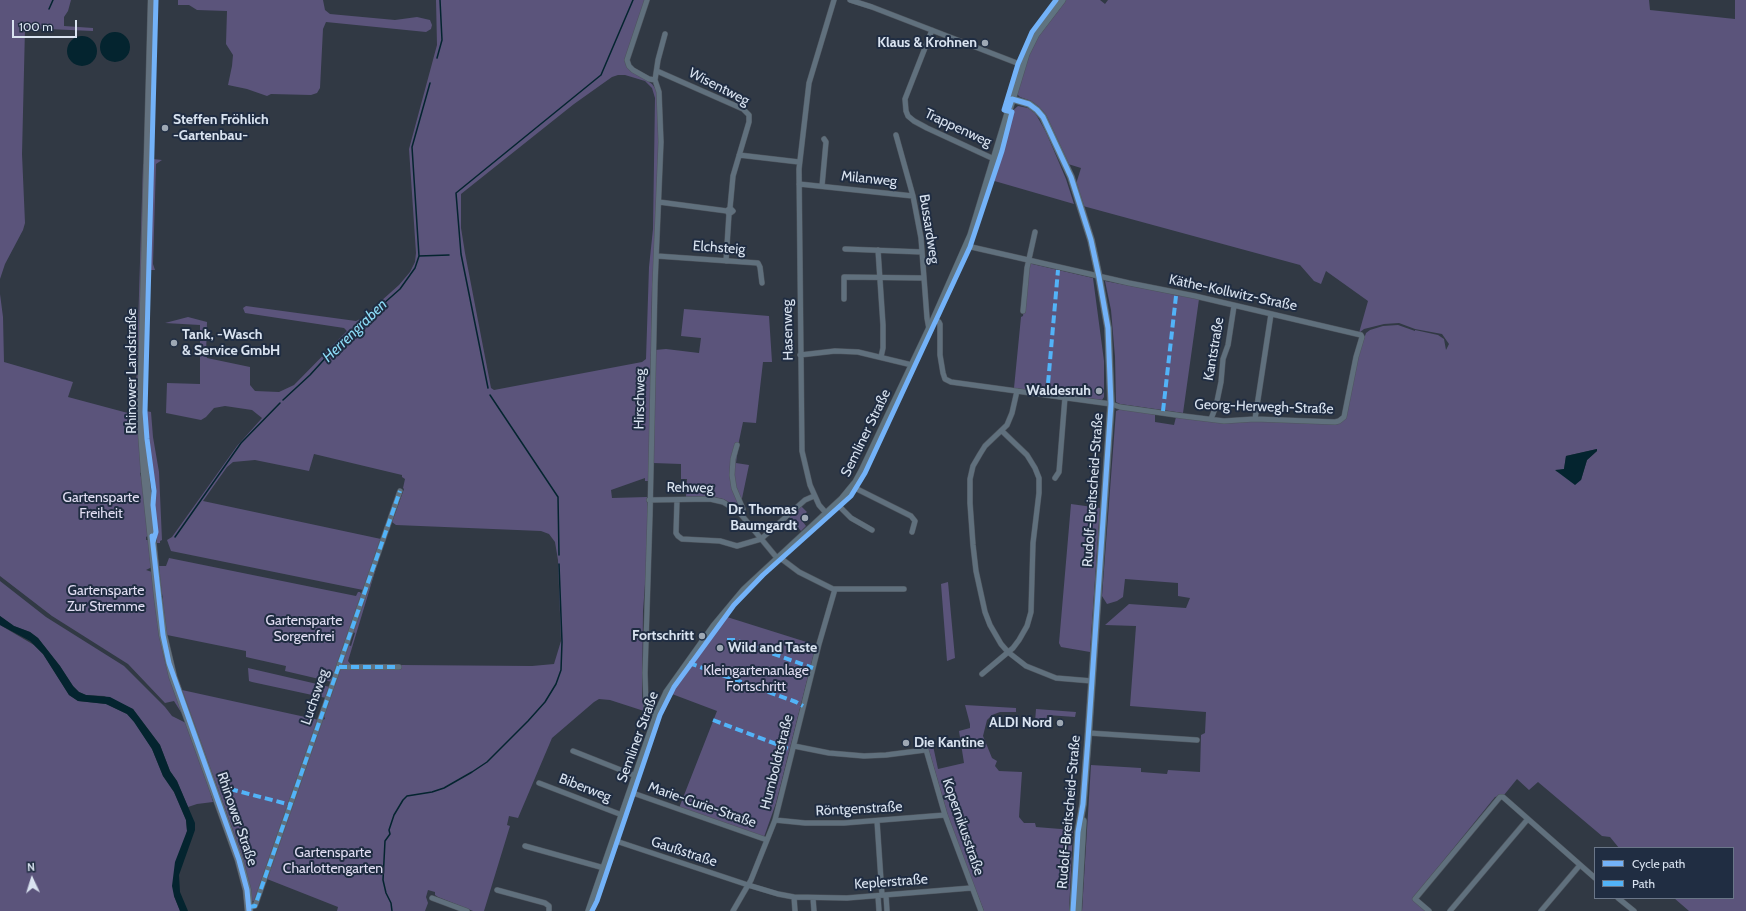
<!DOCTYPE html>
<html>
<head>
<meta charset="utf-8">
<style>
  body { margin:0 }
  #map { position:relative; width:1746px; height:911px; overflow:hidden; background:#313944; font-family:Cabin,sans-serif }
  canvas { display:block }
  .legend { position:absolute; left:1594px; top:847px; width:140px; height:52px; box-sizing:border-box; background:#202d42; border:1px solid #6a7688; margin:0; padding:5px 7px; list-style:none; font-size:12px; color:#d9e3f0 }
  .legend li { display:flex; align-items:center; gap:8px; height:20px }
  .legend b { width:20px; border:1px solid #6a7688 }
  .north { position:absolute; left:12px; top:859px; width:40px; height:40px; -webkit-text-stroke:3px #202d42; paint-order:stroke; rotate:356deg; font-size:11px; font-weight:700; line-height:16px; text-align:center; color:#d9e3f0 }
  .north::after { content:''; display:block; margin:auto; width:14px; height:18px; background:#d9e3f0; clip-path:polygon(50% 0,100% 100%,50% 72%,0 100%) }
  .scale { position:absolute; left:12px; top:20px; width:65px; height:18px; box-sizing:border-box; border:2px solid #d9e3f0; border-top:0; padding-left:5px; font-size:12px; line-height:14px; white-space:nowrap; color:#d9e3f0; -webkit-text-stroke:3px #202d42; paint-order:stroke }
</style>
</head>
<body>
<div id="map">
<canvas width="1746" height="911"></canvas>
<ul class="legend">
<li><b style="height:5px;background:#73b2f8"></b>Cycle path</li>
<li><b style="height:5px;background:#52b3f8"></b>Path</li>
</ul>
<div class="north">N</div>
<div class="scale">100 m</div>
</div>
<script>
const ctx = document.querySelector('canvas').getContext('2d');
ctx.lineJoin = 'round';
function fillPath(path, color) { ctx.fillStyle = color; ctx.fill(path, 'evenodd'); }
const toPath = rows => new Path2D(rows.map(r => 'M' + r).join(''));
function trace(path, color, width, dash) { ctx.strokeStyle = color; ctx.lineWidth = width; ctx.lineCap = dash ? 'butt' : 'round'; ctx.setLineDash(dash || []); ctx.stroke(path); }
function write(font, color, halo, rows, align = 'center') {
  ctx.font = font + ' Cabin,sans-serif'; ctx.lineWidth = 4; ctx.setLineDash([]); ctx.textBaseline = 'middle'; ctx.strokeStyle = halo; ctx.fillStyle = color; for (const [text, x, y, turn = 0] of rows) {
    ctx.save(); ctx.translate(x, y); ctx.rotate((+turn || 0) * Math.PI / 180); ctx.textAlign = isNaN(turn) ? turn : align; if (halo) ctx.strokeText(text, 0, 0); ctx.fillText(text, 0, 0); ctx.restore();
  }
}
fillPath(toPath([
  [0,0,71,0,68,11,64,17,64,26,93,28,93,31,25,28,22,154,25,223,23,230,5,264,0,279],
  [178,0,323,0,325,10,330,14,395,20,417,17,430,20,432,25,431,29,426,32,326,22,323,29,320,88,317,93,311,95,271,94,267,96,247,89,228,85,232,66,233,55,226,44,227,11,197,10,189,5,178,5],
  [436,0,645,0,625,61,627,67,652,84,657,91,659,139,655,255,652,288,649,481,645,481,645,478,611,490,612,498,647,497,649,531,643,611,642,696,644,709,651,716,651,719,646,717,644,711,610,700,599,699,594,702,552,738,518,818,509,816,507,825,510,826,484,911,473,911,438,897,435,895,435,892,428,890,426,897,428,903,425,911,337,911,338,907,267,879,322,720,325,719,324,716,340,669,400,665,532,666,554,664,561,641,558,560,555,542,549,534,541,531,396,525,392,522,404,489,403,488,405,479,402,477,402,475,314,454,309,471,255,460,233,462,227,467,203,501,381,539,363,590,171,551,167,540,172,537,237,446,262,418,252,410,225,406,214,408,206,417,201,420,166,413,167,383,200,384,200,325,165,323,188,317,207,322,206,355,207,358,250,367,250,385,255,391,279,392,294,385,347,331,344,328,245,313,243,308,246,306,356,321,362,318,399,285,410,272,415,262,416,253,409,149,437,45],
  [618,75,625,75,645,81,652,88,655,98,653,229,649,267,646,359,642,362,494,390,491,388,465,253,461,228,461,194,574,104,612,77],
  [1065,0,1100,0,1105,4,1108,0,1649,0,1650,10,1735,19,1735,0,1746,0,1746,911,1689,911,1674,898,1733,898,1733,848,1619,848,1610,837,1602,836,1538,782,1529,790,1517,779,1504,795,1495,797,1414,897,1426,911,1082,911,1091,765,1141,768,1141,772,1167,774,1168,770,1200,772,1201,735,1205,733,1206,712,1130,706,1136,626,1105,625,1129,604,1186,608,1190,598,1178,596,1178,583,1125,579,1123,597,1117,601,1107,604,1102,596,1116,411,1121,409,1149,413,1155,415,1155,422,1174,425,1176,417,1337,424,1345,418,1358,356,1366,333,1370,330,1383,326,1398,325,1415,331,1415,330,1438,335,1444,339,1446,350,1449,344,1442,334,1415,329,1399,323,1384,324,1364,329,1359,333,1368,301,1326,271,1321,284,1314,281,1300,265,1083,206,1076,184,1081,168,1068,164,1046,115,1039,107,1031,101,1020,97,1017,94,1024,64,1033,44],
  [1597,449,1597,451,1587,460,1581,480,1556,471,1564,469,1566,456],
  [1018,106,1028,108,1034,111,1046,132,1066,179,1074,204,991,180,1011,112],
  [153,159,162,160,156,164,153,264,155,270,150,270],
  [143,164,146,165,139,401,128,398,135,396,136,392],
  [1028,263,1093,278,1104,361,1104,397,1102,400,1014,388,1021,317,1023,316],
  [1105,281,1199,299,1183,413,1120,404,1116,402,1115,357,1111,310],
  [0,294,3,317,4,362,73,382,68,397,139,416,144,471,140,473,141,477,144,480,149,535,146,537,146,540,150,540,152,567,146,570,152,572,184,717,174,701,165,703,128,664,52,616,0,576],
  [684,309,769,316,772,362,763,362,756,423,743,422,739,441,736,463,749,465,740,508,723,499,709,496,686,497,687,479,681,479,681,464,653,463,655,350,666,349,699,353,701,338,681,336],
  [146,411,151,412,153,437,159,472,162,540,160,541,160,543,157,543,153,473,147,440],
  [1071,504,1100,508,1090,652,1061,647,1059,643],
  [801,506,807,512,800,518,806,526,801,531,789,517],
  [386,535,348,661,352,666,341,665,348,645,351,646,355,633,353,632],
  [169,558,356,596,358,592,360,592,362,595,332,682,285,671,286,666,246,657,246,651,167,635,170,657,162,601,163,598,161,590,159,566,166,566],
  [0,581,46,617,124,666,165,707,172,716,186,723,203,766,213,802,197,804,188,807,177,781,170,771,160,745,133,709,104,696,86,695,79,692,73,686,60,666,38,638,30,632,14,626,0,616],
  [948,582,955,658,947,661,941,584],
  [727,617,816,645,776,803,764,837,679,808,717,711,672,694],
  [0,625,34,645,43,654,69,695,78,701,106,704,127,714,134,721,152,749,163,776,174,792,186,820,187,831,174,896,180,911,0,911],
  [248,668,330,687,326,698,252,682,249,681],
  [177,678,182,690,319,720,255,901,252,901,251,893,232,828],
  [965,705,1016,708,1016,712,1000,712,992,715,987,720,983,736,992,758,997,761,995,766,999,771,1022,772,1019,817,1024,823,1035,823,1036,827,1073,830,1069,911,984,911,962,855,948,816,928,747,928,742,932,741,938,769,964,763,959,731,970,728,970,724],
  [1036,709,1076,712,1075,717,1047,715,1046,726,1040,726,1035,722]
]), '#5b547b');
fillPath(toPath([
  '100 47a15 15 0 1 1 30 0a15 15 0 1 1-30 0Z',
  '67 51a15 15 0 1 1 30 0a15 15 0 1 1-30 0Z',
  [1597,449,1597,451,1587,460,1581,480,1575,485,1555,470,1564,469,1566,456],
  [0,616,14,626,30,632,38,638,60,666,73,686,79,692,86,695,110,697,133,709,160,745,170,771,177,781,195,823,195,830,179,875,180,892,188,911,180,911,174,896,172,886,175,862,187,831,186,820,174,792,163,776,152,749,134,722,127,714,106,704,78,701,69,695,43,654,30,641,0,625]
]), '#04242f');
trace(toPath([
  [49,9,53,0],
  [437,58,442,40,440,0],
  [419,256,449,255],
  [488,388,461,254,456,193,601,75,633,0],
  [490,395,558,497,559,555],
  [283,400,310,375,340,342,400,289,415,268,419,256,412,147,430,83],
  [175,537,241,443,280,403],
  [392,911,391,903,386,893,383,880,385,841,390,834,389,830,394,815,403,800,407,796,432,792,444,788,472,772,487,762,528,721,545,702,556,684,561,670,562,642,559,564]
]), '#04242f', 1.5);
const street = toPath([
  [647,0,627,60,629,66,633,70,649,79,655,80,659,92,661,142,655,284,650,515,645,673,646,706,649,711,657,714],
  [850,0,872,7,1022,65],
  [932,30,905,99,906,111,908,116,914,121,927,128,994,159],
  [657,71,743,109,749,115,749,122,733,176,730,208,733,211,729,214,727,211,730,208],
  [655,80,658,60,665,34],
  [896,135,913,196,921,238,927,318,929,329],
  [739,155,799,162],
  [799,184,913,196],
  [822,186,826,142,824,139],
  [659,202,727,211],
  [845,249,922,252],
  [878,250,883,325,883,348,881,357],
  [657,256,758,263,760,267,762,283],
  [726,261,729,214],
  [844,299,844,277,924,278],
  [1023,311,1027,268,1035,232],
  [934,319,939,322,940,324,940,355,943,373,945,379,951,382,1111,404,1120,407,1183,416,1224,421,1255,419,1335,422,1339,421,1344,417,1356,357,1362,337,1361,335,1195,296,1129,283,967,246],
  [800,355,835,351,858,352,912,365],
  [1017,391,1012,413,1007,425,985,446,980,454,973,466,970,479,970,503,973,545,976,571,985,612,990,625,1001,644,1008,652,1026,666,1056,678,1092,681],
  [1211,419,1216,406,1221,382,1223,359,1228,345,1234,306],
  [1255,419,1271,314],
  [737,445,733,459,732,475,734,488,743,509,743,516],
  [1055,478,1059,472,1065,397],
  [853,487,911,516,915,521,912,532],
  [649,500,710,499,723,502,739,512,777,558],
  [677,500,676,533,678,536,682,539,720,541,737,546,761,539,805,500,814,496],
  [837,504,851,518,872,530],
  [827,514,819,505,810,485,802,451,799,169,809,83,834,0],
  [779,557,799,572,833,589,904,589],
  [339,667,399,667],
  [982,674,1013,648,1019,640,1027,626,1031,612,1033,543,1039,493,1039,478,1035,468,1027,455,1002,431],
  [1089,733,1197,740],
  [794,746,829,753,864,756,886,755,925,750],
  [925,746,945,815,981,911],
  [573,751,636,776],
  [539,783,622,815],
  [630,792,767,840],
  [775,820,805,823,844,823,945,815],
  [877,821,882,895],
  [613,840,748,885,778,894,794,897,847,898,971,888],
  [525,846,604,868],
  [497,890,545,903,549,906,549,911],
  [886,895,887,911],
  [878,896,879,911],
  [794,897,795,911],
  [432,898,467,911],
  [813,898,814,911],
  [1618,898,1634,911],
  [249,907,255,906,400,491],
  [733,911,751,880,775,820,819,644,835,589],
  [1429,911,1415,899,1500,797,1503,797,1595,878],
  [1450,911,1527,820],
  [1541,911,1580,865]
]);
const secondary = toPath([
  [1012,99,1029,104,1037,110,1043,117,1071,177,1091,240,1099,277,1108,328,1111,404,1088,739,1083,804,1078,832,1073,911],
  [589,911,657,714,667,692,714,626,744,590,842,499,856,482,862,471,934,319,971,235,1026,54,1036,34,1062,0],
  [1078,911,1083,821]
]);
const primary = toPath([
  [152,0,141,418,145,474,158,597,163,635,173,677,239,860,247,890,249,911]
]);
trace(street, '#4e555e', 6);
trace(secondary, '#4e555e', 8);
trace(primary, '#4e555e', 9);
trace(street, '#60707d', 5);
trace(secondary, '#5f7380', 7);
trace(primary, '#63717e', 8);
trace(toPath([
  [1047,395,1058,270],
  [1163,411,1176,296],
  [727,640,735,640,813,668],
  [689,663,796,702,803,706],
  [339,667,399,667],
  [713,720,789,749],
  [230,789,291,805],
  [249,907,255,906,400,491]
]), '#52b3f8', 4, [8, 4]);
trace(toPath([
  [1009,108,1012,99,1029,104,1037,110,1043,117,1071,177,1091,240,1099,277,1108,328,1111,404,1088,739,1083,804,1078,832,1073,911],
  [152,536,163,635,169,663,239,860,247,890,249,911],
  [153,542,156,532,153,505,154,491,147,439,145,412,156,0],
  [592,911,597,901,660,715,674,687,734,605,763,575,851,496,865,473,970,247,1002,151,1012,112,1004,110,1018,64,1032,32,1056,0]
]), '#73b2f8', 5);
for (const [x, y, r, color] of [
  [985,43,4,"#9ea8b4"],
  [165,128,4,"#9ea8b4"],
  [174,343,4,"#9ea8b4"],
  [1099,391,4,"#9ea8b4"],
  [805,518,4,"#9ea8b4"],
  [702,636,4,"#9ea8b4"],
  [720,648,4,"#9ea8b4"],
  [1060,723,4,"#9ea8b4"],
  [906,743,4,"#9ea8b4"]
]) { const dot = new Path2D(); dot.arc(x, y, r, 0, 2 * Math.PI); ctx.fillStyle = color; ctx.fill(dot); trace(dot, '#202d42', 1.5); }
write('bold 14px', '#d9e3f0', '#202d42', [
  ["Klaus & Krohnen",977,43],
  ["Steffen Fröhlich",173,120,"left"],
  ["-Gartenbau-",173,136,"left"],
  ["Tank, -Wasch",182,335,"left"],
  ["& Service GmbH",182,351,"left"],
  ["Waldesruh",1091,391],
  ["Dr. Thomas",797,510],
  ["Baumgardt",797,526],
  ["Fortschritt",694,636],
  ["Wild and Taste",728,648,"left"],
  ["ALDI Nord",1052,723],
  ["Die Kantine",914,743,"left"]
], 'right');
write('14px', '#d9e3f0', '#202d42', [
  ["Wisentweg",719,87,27],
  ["Trappenweg",958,128,25],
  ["Milanweg",869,179,6],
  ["Bussardweg",929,229,81],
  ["Elchsteig",719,248,4],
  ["Käthe-Kollwitz-Straße",1233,293,12],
  ["Hasenweg",788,330,-91],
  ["Kantstraße",1214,349,-80],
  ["Rhinower Landstraße",132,371,-90],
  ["Hirschweg",640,399,-89],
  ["Georg-Herwegh-Straße",1264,407,2],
  ["Semliner Straße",866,433,-64],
  ["Rehweg",690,488,1],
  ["Rudolf-Breitscheid-Straße",1093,490,-86],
  ["Luchsweg",315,697,-71],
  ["Semliner Straße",638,737,-70],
  ["Humboldtstraße",777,762,-76],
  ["Biberweg",585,788,21],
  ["Marie-Curie-Straße",702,805,19],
  ["Röntgenstraße",859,809,-3],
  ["Rudolf-Breitscheid-Straße",1069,812,-85],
  ["Rhinower Straße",237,819,71],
  ["Kopernikusstraße",963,827,71],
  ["Gaußstraße",684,852,18],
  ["Keplerstraße",891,882,-4]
]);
write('14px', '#e0ddf2', '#202d42', [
  ["Gartensparte",101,498],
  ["Freiheit",101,514],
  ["Gartensparte",106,591],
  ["Zur Stremme",106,607],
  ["Gartensparte",304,621],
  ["Sorgenfrei",304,637],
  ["Kleingartenanlage",756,671],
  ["Fortschritt",756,687],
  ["Gartensparte",333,853],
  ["Charlottengarten",333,869]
]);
write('italic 15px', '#8bdbf5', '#202d42', [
  ["Herrengraben",355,331,-44]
]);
</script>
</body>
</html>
